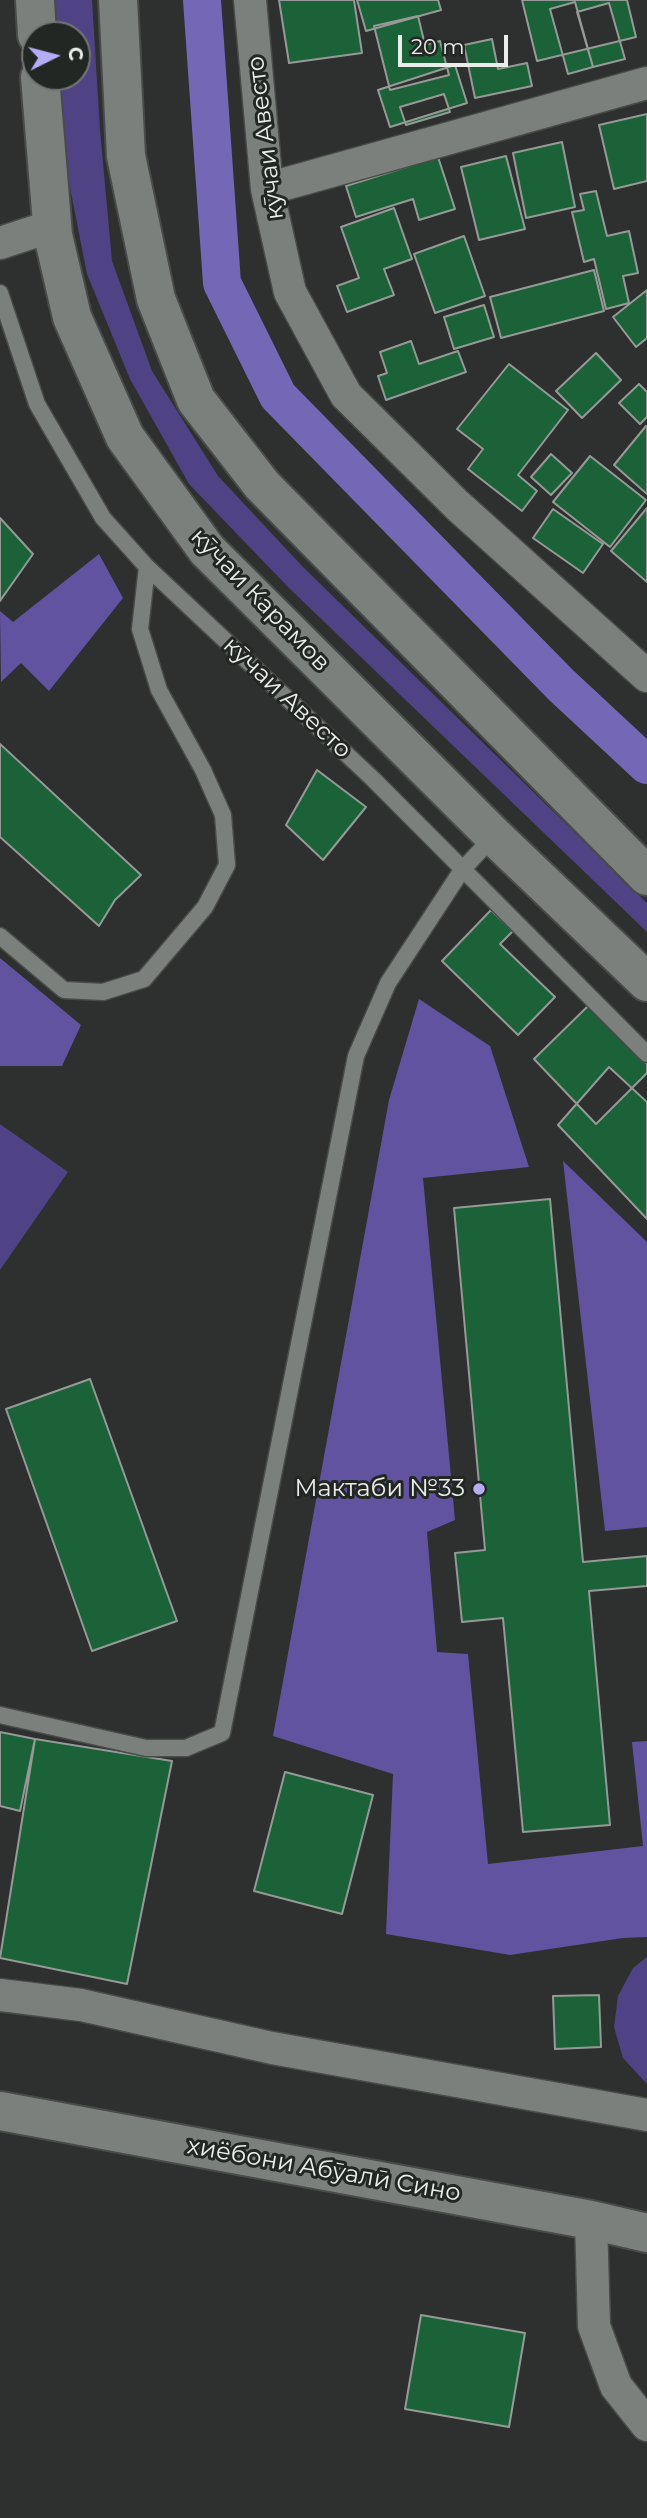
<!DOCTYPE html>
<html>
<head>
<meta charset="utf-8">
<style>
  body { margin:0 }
  #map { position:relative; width:647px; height:2518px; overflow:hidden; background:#2d302e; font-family:Montserrat,sans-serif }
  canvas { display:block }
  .north { position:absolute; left:21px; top:21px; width:70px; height:70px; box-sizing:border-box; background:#232724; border:2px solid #737674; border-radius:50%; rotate:84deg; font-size:19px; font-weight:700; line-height:28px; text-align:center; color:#ebedec }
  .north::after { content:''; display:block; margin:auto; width:24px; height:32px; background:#b5acf8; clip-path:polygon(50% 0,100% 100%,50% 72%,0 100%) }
  .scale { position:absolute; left:398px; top:35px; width:110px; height:32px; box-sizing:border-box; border:4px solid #ebedec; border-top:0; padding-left:9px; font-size:21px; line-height:24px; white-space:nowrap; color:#ebedec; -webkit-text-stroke:5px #232724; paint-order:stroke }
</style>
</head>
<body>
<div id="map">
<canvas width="647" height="2518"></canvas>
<div class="north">С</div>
<div class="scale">20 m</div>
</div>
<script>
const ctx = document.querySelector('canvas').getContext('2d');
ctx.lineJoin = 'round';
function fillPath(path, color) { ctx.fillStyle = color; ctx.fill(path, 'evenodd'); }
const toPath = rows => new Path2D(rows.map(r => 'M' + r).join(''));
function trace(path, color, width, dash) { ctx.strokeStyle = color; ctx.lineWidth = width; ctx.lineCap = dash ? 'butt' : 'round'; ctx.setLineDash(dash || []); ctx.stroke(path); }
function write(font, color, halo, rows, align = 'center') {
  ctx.font = font + ' Montserrat,sans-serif'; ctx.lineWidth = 6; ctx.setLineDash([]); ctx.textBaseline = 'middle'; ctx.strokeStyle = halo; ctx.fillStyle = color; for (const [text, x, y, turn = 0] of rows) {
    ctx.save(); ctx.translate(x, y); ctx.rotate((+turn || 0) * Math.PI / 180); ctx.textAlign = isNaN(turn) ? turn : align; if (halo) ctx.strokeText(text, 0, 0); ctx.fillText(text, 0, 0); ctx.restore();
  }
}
fillPath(toPath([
  [55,0,92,0,100,130,112,261,152,371,218,476,303,567,647,903,647,932,288,587,189,484,130,379,87,274,65,162,60,77,77,77,77,35,57,35],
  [0,1124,68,1172,0,1270],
  [647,1957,647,2084,623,2058,614,2027,618,1996,633,1968]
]), '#4f4385');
fillPath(toPath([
  [99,554,123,598,49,691,21,663,1,682,0,611,13,622],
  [0,958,81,1025,62,1066,0,1066],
  [419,999,490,1046,529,1167,423,1178,455,1520,427,1532,437,1652,468,1654,488,1864,643,1846,632,1742,647,1741,647,1937,623,1938,510,1955,386,1934,393,1774,273,1736,389,1100],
  [563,1161,647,1242,647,1527,605,1531]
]), '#6153a0');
trace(toPath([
  [202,0,222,283,278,396,561,685,647,765]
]), '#7467b6', 38);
const building = toPath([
  [279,0,354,0,362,53,289,63,279,0],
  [357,0,438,0,441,10,366,31,357,0],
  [522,0,627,0,636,37,537,61,522,0],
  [575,2,593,67,568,74,550,9,575,2],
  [609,3,625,59,593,67,577,12,609,3],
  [418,16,425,45,440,41,449,75,390,90,374,26,418,16],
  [492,39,498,69,527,63,532,86,475,98,464,45,492,39],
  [455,65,467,103,390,127,378,90,455,65],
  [444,94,450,112,406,125,400,107,444,94],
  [647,114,647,181,614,189,599,125,647,114],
  [562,142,575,207,526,218,513,153,562,142],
  [506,156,525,229,479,240,461,167,506,156],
  [438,157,455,209,419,220,413,199,356,217,346,186,438,157],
  [596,191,607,236,629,231,638,273,623,276,629,303,606,309,594,259,584,262,572,212,584,210,580,194,596,191],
  [394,208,412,259,384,269,394,295,347,312,337,286,359,278,341,227,394,208],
  [464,236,485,296,435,313,414,254,464,236],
  [594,270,604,311,501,338,490,297,594,270],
  [647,290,647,338,636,347,613,317,647,290],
  [484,305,494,337,454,349,444,317,484,305],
  [411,341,419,364,458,351,466,372,386,400,378,376,387,373,380,352,411,341],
  [596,353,621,380,582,418,556,391,596,353],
  [509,364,568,410,518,475,537,491,522,511,468,469,483,449,457,429,509,364],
  [639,384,647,392,647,417,640,424,619,403,639,384],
  [646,426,647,427,647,494,614,465,646,426],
  [551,454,572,473,551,495,531,477,551,454],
  [590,456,646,500,610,547,553,502,590,456],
  [647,508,647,582,611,551,647,508],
  [553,509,603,544,583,573,533,538,553,509],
  [0,518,33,554,0,601,0,518],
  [0,744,141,875,115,900,99,926,0,837,0,744],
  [317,770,366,807,323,860,286,825,317,770],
  [491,910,513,931,500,944,555,997,518,1035,442,961,491,910],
  [589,1005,647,1064,647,1073,596,1124,534,1059,589,1005],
  [609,1067,647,1102,647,1219,558,1125,609,1067],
  [550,1199,583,1562,647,1556,647,1586,589,1591,610,1825,523,1832,503,1618,462,1622,455,1553,485,1550,454,1208,550,1199],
  [90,1379,177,1621,92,1651,6,1409,90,1379],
  [0,1732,35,1739,20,1811,0,1806,0,1732],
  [35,1739,172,1761,127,1984,0,1958,35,1739],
  [285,1772,373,1795,342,1914,254,1891,285,1772],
  [599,1995,601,2047,555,2049,553,1996,599,1995],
  [421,2315,525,2333,509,2427,405,2409,421,2315]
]);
fillPath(building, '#1c6238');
trace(building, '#969a97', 2);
const lane = toPath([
  [0,293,37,404,103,518,147,567,373,779,647,1054],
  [0,936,64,990,103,992,144,979,205,907,227,865,223,815,203,770,159,690,140,629,147,567],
  [0,1715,146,1748,186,1748,222,1733,356,1056,388,983,462,870,494,836]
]);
const street = toPath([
  [250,0,267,189,290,292,346,395,457,505,647,676],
  [267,189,647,83],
  [0,243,52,226],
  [0,1995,81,2005,272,2048,647,2115],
  [591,2220,594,2326,616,2386,647,2425]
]);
const secondary = toPath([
  [35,0,37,35],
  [118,0,126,156,156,299,196,400,262,485,647,876],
  [40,77,53,235,72,317,125,437,207,550,494,836,647,982],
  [0,2111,591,2220,647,2233]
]);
trace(lane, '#484b49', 19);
trace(street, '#484b49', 35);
trace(secondary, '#484b49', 42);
trace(lane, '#7c807d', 16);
trace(street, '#7c807d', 32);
trace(secondary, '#7c807d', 38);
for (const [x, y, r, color] of [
  [479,1489,7,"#b5acf8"]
]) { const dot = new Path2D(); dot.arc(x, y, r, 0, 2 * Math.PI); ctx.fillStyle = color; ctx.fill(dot); trace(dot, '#232724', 2.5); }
write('24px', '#ebedec', '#232724', [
  ["кӯчаи Авесто",266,138,-97],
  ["кӯчаи Карамов",260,600,46],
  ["кӯчаи Авесто",287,698,43],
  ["хиёбони Абӯалӣ Сино",324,2170,10]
]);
write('24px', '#ebedec', '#232724', [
  ["Мактаби №33",465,1489]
], 'right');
</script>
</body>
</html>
